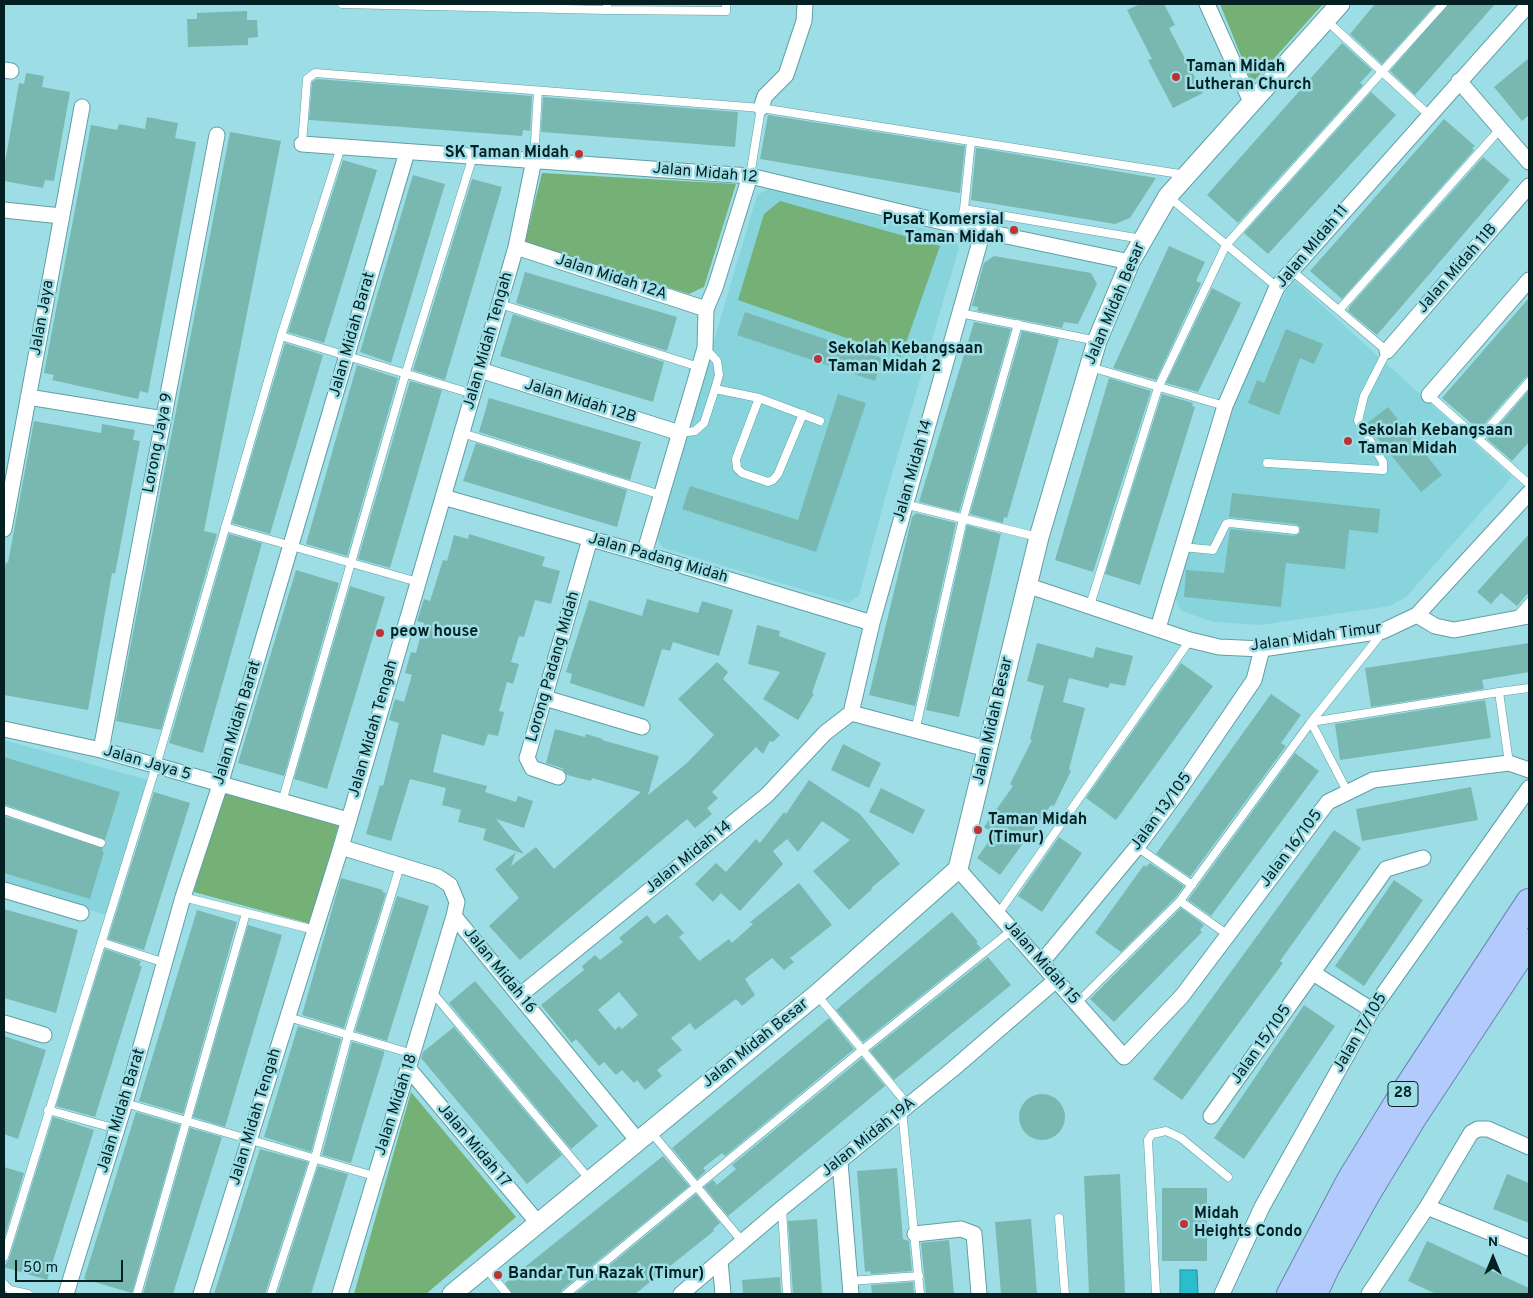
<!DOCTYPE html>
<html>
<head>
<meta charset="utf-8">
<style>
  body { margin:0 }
  #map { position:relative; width:1533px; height:1298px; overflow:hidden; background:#9ddee6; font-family:Overpass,sans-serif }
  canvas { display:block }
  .frame { position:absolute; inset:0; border:5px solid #052023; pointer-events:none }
  .north { position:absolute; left:1468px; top:1233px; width:50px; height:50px; -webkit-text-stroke:4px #9ddee6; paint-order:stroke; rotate:0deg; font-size:14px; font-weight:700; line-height:20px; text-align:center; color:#052023 }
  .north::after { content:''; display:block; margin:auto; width:18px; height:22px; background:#052023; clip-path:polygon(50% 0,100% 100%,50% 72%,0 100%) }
  .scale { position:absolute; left:15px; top:1260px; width:108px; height:22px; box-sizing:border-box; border:2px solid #052023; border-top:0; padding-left:6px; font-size:15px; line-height:18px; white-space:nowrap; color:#052023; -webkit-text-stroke:4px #9ddee6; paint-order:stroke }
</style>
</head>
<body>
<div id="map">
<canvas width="1533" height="1298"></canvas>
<div class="frame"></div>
<div class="north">N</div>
<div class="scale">50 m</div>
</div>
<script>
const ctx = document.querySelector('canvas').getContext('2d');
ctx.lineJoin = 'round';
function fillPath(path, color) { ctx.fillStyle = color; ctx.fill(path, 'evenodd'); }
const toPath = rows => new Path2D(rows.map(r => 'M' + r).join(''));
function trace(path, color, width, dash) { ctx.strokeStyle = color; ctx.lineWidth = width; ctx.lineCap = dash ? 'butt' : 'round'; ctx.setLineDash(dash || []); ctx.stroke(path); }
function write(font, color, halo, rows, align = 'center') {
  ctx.font = font + ' Overpass,sans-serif'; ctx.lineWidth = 5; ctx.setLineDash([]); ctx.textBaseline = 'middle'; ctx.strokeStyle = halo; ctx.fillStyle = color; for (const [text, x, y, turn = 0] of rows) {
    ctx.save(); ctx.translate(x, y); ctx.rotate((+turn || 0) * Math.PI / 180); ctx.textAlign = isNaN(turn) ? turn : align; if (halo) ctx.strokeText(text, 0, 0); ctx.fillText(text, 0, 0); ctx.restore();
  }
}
fillPath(toPath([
  [770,188,952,236,959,248,885,498,859,596,848,603,663,548,656,536,757,195],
  [1295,281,1512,477,1406,597,1390,606,1261,625,1214,622,1181,611,1175,598,1232,404,1286,291],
  [4,740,148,780,106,915,4,885]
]), '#88d4dd');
fillPath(toPath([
  [1220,4,1323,4,1252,83],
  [542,173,736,184,704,287,689,294,525,242],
  [780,201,940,246,901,357,738,300,764,214],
  [222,791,339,823,311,924,194,892],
  [411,1092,516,1217,426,1294,354,1294]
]), '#75b077');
const water = toPath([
  [1180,1270,1197,1270,1198,1294,1180,1294,1180,1270]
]);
fillPath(water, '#2abecd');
trace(water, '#1f8f9a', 1);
fillPath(toPath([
  [1140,4,1164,4,1175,25,1169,28,1203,93,1173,108,1148,60,1152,59,1127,10],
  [1375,4,1436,4,1382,64,1350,34],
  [1448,4,1495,4,1415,95,1390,71],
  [247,11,247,20,257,20,258,37,248,38,248,45,188,47,187,19,197,19,197,13],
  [1342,43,1372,70,1360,83,1363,85,1238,223,1207,195],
  [1529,58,1529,115,1522,121,1494,87],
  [26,73,44,76,42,87,70,92,54,181,45,180,43,188,4,181,4,168,19,83,24,84],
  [317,79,532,96,530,131,523,130,522,136,309,120,312,82],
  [1371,92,1396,115,1268,254,1244,233],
  [543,97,738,112,735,147,541,132],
  [768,115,965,146,960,193,760,159],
  [147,117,178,123,175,138,196,142,148,393,140,391,138,399,52,380,54,375,44,373,91,125,117,130,119,124,145,129],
  [1444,119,1475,146,1472,148,1474,150,1342,299,1310,271],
  [230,132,281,141,204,531,217,534,161,730,116,721],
  [976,148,985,149,1156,178,1130,218,1115,224,971,200],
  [1483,157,1510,180,1377,335,1348,311,1350,306],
  [343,160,377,170,324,343,288,332],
  [413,175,445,184,391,363,360,352],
  [472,179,502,187,445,380,413,370],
  [1169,246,1205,262,1196,281,1201,283,1156,380,1113,368],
  [994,256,1091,273,1097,284,1078,324,1064,322,1062,328,977,311,978,307,972,306,984,263],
  [525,272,677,317,667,351,516,303],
  [1212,288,1241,303,1233,320,1198,392,1166,383],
  [1529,298,1529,376,1525,378,1479,430,1442,398],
  [745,312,882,358,875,381,737,335],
  [513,314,664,362,653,402,500,356],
  [974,322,1011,329,959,512,919,502],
  [1286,329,1323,344,1314,364,1300,358,1279,415,1248,403,1257,380,1264,383],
  [1022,331,1059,339,1007,518,1004,517,1003,523,970,514],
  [285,343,323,355,270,534,232,523],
  [357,365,398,378,347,556,306,544],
  [1109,378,1151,391,1093,572,1055,560],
  [410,381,442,390,390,568,358,559],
  [1529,390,1529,442,1512,461,1487,439],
  [838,394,866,403,816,552,682,509,690,486,798,520],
  [1162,394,1193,403,1192,406,1195,407,1140,585,1105,574],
  [489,398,641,442,630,480,479,432],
  [1388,407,1442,475,1421,492,1366,424],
  [34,421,101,433,102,424,135,430,133,440,140,441,115,574,112,573,88,710,4,695,4,572,6,562,8,563],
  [476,443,627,490,617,527,463,481],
  [1232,493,1380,509,1378,533,1349,530,1345,569,1286,563,1281,607,1184,597,1186,570,1224,573,1230,529,1294,536,1300,533,1300,527,1296,524,1229,517],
  [916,513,956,523,915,706,869,695,912,517],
  [967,525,1001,534,959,717,926,710],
  [229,534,262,543,203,753,169,743],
  [469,534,545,557,542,566,560,571,551,604,535,600,524,637,519,636,511,662,519,664,513,684,507,682,499,711,504,712,498,736,488,734,484,746,442,734,433,772,487,786,485,792,516,802,518,796,533,801,524,828,496,819,524,854,483,840,486,829,458,822,461,810,442,805,446,788,410,779,391,841,366,834,380,785,383,786,399,723,389,720,395,699,404,702,412,675,405,673,411,652,416,653,424,623,417,621,424,599,430,601,443,560,447,561,454,535,468,539],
  [1529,534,1529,592,1517,606,1501,593,1491,604,1477,592],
  [296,570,339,583,284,776,238,763],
  [350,586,385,597,327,789,294,779],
  [647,599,698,613,702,601,733,610,719,656,673,642,670,651,662,649,644,707,570,683,572,674,566,672,589,600,642,616],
  [757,625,780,631,779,636,826,653,812,693,814,694,798,720,763,699,780,672,748,664],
  [1037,643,1093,658,1096,647,1133,656,1125,686,1110,683,1108,688,1069,678,1063,702,1085,708,1069,769,1071,771,1054,806,1051,805,1000,875,977,858,994,834,984,827,1013,786,1010,784,1032,740,1030,739,1044,686,1027,681],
  [1529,643,1529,672,1482,680,1484,689,1371,707,1365,668],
  [717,662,728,672,723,679,780,735,773,742,770,741,763,754,756,747,712,792,718,798,707,808,712,814,695,828,687,819,520,960,489,926,519,898,495,869,516,852,511,866,536,847,554,869,641,792,592,778,591,781,567,775,562,768,546,763,555,729,585,737,586,734,603,739,602,740,659,756,648,795,687,763,714,735,678,699],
  [1181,663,1213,686,1116,820,1086,798],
  [1271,694,1301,715,1281,743,1286,746,1190,877,1156,854],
  [1485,700,1491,738,1340,760,1335,724],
  [843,744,881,763,869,788,831,770],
  [1295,753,1319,771,1211,916,1188,900],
  [4,757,120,792,105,840,4,804],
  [809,780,860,814,900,864,871,888,872,889,849,910,813,871,850,840,822,821,798,852,787,839,773,851,783,864,740,911,721,893,713,902,695,884,716,863,726,872,756,839,760,843,784,812,786,814],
  [1471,787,1478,820,1362,841,1356,809],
  [881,788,925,810,913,834,869,812],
  [154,792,190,803,144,950,108,939],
  [4,816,103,848,102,851,104,852,90,899,4,873],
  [1334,830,1361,848,1280,961,1283,963,1182,1100,1153,1079],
  [1059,837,1082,853,1042,912,1018,896],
  [1150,863,1184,886,1176,897,1121,952,1095,933,1144,865,1146,867],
  [341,878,383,890,382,892,386,893,344,1028,302,1015],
  [1394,880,1423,900,1364,986,1335,966],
  [799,883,832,925,790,958,794,962,784,970,772,958,745,979,755,995,742,1006,736,999,695,1030,690,1023,671,1038,682,1050,657,1070,662,1076,645,1090,637,1080,634,1083,622,1070,616,1075,604,1062,599,1066,576,1039,572,1043,541,1005,584,970,582,966,595,955,600,960,623,942,619,938,647,915,654,924,667,914,684,933,679,937,699,961,729,939,732,943,753,924,750,922],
  [619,992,638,1015,622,1029,619,1026,615,1030,598,1010],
  [397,896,429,906,387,1041,355,1031],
  [1181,908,1204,925,1200,930,1202,932,1114,1022,1090,999],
  [4,909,78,930,56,1013,4,998],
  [197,910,237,922,183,1114,139,1101],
  [952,912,978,942,976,943,981,948,863,1042,836,1010],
  [248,925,282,935,225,1127,193,1117],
  [105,949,141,961,139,966,142,966,95,1117,56,1106],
  [988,957,1011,985,894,1080,870,1051],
  [475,981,598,1126,571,1149,449,1003],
  [1304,1005,1335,1026,1244,1159,1214,1138],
  [829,1018,854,1049,725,1156,722,1153,703,1168,706,1171,697,1179,672,1148],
  [298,1026,341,1039,311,1152,264,1137],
  [454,1027,562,1155,527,1184,421,1058,423,1052],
  [4,1036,46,1050,18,1139,4,1134],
  [352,1042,384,1051,384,1054,351,1163,322,1155],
  [862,1058,885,1086,728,1216,704,1187,713,1180,717,1185,736,1169,732,1165],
  '1019 1117a23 23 0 1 1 46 0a23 23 0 1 1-46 0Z',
  [136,1112,180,1125,132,1293,84,1279],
  [53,1117,94,1130,47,1280,4,1267,9,1259],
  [190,1128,222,1137,173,1294,143,1294],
  [260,1149,308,1162,265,1294,214,1294],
  [663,1156,689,1186,562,1290,560,1294,512,1294,505,1283],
  [318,1166,348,1174,311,1294,277,1294],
  [4,1167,24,1173,4,1239],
  [897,1168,903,1239,909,1241,912,1271,871,1274,870,1271,865,1272,857,1171],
  [1120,1174,1125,1294,1089,1294,1084,1176],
  [1507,1174,1529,1183,1529,1223,1493,1209],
  [1162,1188,1207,1188,1207,1261,1162,1261],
  [696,1194,720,1223,713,1229,714,1231,635,1294,575,1294],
  [817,1219,822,1294,793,1294,788,1221],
  [1031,1219,1037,1294,1001,1294,995,1222],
  [949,1240,954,1294,926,1294,921,1243],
  [1427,1241,1529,1288,1529,1294,1436,1294,1408,1281],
  [780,1277,781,1294,743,1294,742,1280],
  [913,1282,914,1294,872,1294,871,1285]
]), '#79b8b0');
const service = toPath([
  [342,4,607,10,607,4],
  [607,10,726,11,726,4],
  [1326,20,1429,115],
  [302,144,307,79,315,73,761,108,1186,175],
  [534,160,538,91],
  [750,176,761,108],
  [1169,197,1277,287],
  [964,209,1142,239],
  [959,226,964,209,971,141],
  [500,304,699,367],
  [1339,310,1501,128],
  [960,313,1097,341],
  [281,336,473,394],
  [1090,367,1225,406],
  [715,389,759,398,820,421],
  [1429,395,1529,484],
  [759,398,736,459,737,468,742,473,768,482,773,480,778,474,803,414],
  [462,433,661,495],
  [680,433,695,431,704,423,715,389,719,375,717,361,705,348],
  [1479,439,1529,382],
  [1267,463,1383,470,1383,462,1358,421,1364,396,1387,351,1291,270],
  [904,504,1038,537],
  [225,527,418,582],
  [1182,547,1213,550,1226,524,1230,523,1295,530],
  [1090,605,1158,388,1226,245,1443,4],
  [1516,617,1529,602],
  [1311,722,1499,692],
  [1311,722,1348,793],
  [915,731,963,519,1018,324],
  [1509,763,1499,692,1529,688],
  [282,802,406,372,473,156],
  [4,810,101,843],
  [1137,847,1192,885],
  [183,897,315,930],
  [1180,901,1228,935],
  [998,914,1190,640],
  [101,942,165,963],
  [432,992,590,1180],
  [817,995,908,1105],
  [1077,1003,1180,901,1311,722,1382,633],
  [288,1017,413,1054],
  [125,1103,374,1176],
  [48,1110,117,1129],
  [902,1110,920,1294],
  [651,1132,742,1241],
  [782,1208,787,1294],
  [1059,1218,1065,1294],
  [4,1257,156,766,281,336,341,147],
  [485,1267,507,1294],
  [850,1281,919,1276],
  [4,1284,10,1290,28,1294],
  [137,1294,246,913],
  [271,1294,315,1158,348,1035,400,866],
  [566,1294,861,1051,1012,930],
  [1156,1294,1148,1140,1152,1134,1166,1131,1181,1138,1228,1177]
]);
const minor = toPath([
  [1207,4,1252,104],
  [4,70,11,71],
  [1459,81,1529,162],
  [761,108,765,96,786,75,804,21,805,4],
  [302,144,750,176,959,226,1130,262],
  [4,210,61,216],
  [516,247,706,309],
  [1387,351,1529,186],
  [480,370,680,433],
  [1429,395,1529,280],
  [28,397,164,419],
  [443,497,644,554,872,623],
  [4,529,82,107],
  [644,554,705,348,706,309,715,288,750,176],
  [1026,585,1190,640,1219,647,1262,649,1383,631,1417,615,1529,493],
  [1417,615,1435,626,1454,630,1529,616],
  [1158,628,1225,406,1277,287,1529,4],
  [545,698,642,727],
  [851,713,987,749],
  [4,729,101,750,348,820],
  [101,750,217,135],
  [558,777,532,768,527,758,590,539],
  [341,847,438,877,450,885,457,902,454,916,638,1141],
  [958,869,1124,1057,1182,996,1328,802,1373,780,1509,763,1529,770],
  [4,890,81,913],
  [1041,963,1137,847,1177,793,1254,680,1262,649],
  [1313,973,1372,1010],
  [519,996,767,795,825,733,851,713,872,623,983,231],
  [4,1023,44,1035],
  [409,1069,538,1223],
  [1211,1116,1386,869,1423,858],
  [840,1162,851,1294],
  [1427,1207,1529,1248],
  [915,1234,961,1229,974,1234,979,1294],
  [720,1261,723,1294],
  [66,1294,125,1103,183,897,220,785,407,152],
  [201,1294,341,847,516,247,534,160],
  [340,1294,454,916],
  [681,1294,782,1208,953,1069,1056,980],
  [1222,1294,1262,1207,1372,1010,1529,788],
  [1369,1294,1427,1207,1471,1133,1478,1129,1488,1129,1529,1147]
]);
const tertiary = toPath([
  [452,1294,817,994,958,869,1039,537,1097,341,1130,262,1168,196,1340,4]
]);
const trunk = toPath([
  [1290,1294,1350,1180,1396,1105,1529,902],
  [1314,1294,1326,1268,1367,1194,1413,1118,1529,942]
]);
trace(service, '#5f9fa6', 9);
trace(minor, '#5f9fa6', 17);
trace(tertiary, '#5f9fa6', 21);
trace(trunk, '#6885b0', 28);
trace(service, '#fff', 8);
trace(minor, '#fff', 15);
trace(tertiary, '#fff', 19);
trace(trunk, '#b2cafc', 26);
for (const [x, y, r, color] of [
  [1176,77,5,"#c03133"],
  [579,154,5,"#c03133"],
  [1014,230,5,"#c03133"],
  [818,359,5,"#c03133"],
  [1348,441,5,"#c03133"],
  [380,633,5,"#c03133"],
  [978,830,5,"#c03133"],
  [1184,1224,5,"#c03133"],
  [498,1275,5,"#c03133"]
]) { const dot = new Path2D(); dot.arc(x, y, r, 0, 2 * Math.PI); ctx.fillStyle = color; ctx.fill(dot); trace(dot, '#9ddee6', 2); }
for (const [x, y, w] of [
  [1403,1094,30]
]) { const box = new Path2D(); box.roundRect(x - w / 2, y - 12.5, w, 25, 4); ctx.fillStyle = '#9ddee6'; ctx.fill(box); trace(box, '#052023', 1); }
write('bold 15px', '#052023', null, [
  ["28",1403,1094]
]);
write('bold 16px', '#052023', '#9ddee6', [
  ["Taman Midah",1186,68],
  ["Lutheran Church",1186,86],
  ["SK Taman Midah",569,154,"right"],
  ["Pusat Komersial",1004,221,"right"],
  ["Taman Midah",1004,239,"right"],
  ["Sekolah Kebangsaan",828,350],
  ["Taman Midah 2",828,368],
  ["Sekolah Kebangsaan",1358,432],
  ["Taman Midah",1358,450],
  ["peow house",390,633],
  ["Taman Midah",988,821],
  ["(Timur)",988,839],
  ["Midah",1194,1215],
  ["Heights Condo",1194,1233],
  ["Bandar Tun Razak (Timur)",508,1275]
], 'left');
write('16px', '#052023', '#9ddee6', [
  ["Jalan Midah 12",705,174,5],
  ["Jalan MIdah 11",1313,247,-50],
  ["Jalan Midah 11B",1458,269,-49],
  ["Jalan Midah 12A",611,278,18],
  ["Jalan Midah Besar",1116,304,-67],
  ["Jalan Jaya",43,318,-80],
  ["Jalan Midah Barat",353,335,-74],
  ["Jalan Midah Tengah",489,341,-74],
  ["Jalan Midah 12B",580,402,17],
  ["Lorong Jaya 9",159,443,-79],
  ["Jalan Midah 14",914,471,-74],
  ["Jalan Padang Midah",658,559,16],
  ["Jalan Midah Timur",1316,638,-8],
  ["Lorong Padang Midah",554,667,-74],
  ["Jalan Midah Besar",994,721,-77],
  ["Jalan Midah Barat",238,723,-73],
  ["Jalan Midah Tengah",374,729,-74],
  ["Jalan Jaya 5",147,764,16],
  ["Jalan 13/105",1162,812,-54],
  ["Jalan 16/105",1292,849,-53],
  ["Jalan Midah 14",689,858,-39],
  ["Jalan Midah 15",1041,963,49],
  ["Jalan Midah 16",499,971,51],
  ["Jalan 17/105",1361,1033,-59],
  ["Jalan Midah Besar",756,1044,-39],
  ["Jalan 15/105",1262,1045,-55],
  ["Jalan Midah 18",397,1105,-72],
  ["Jalan Midah Barat",122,1111,-73],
  ["Jalan Midah Tengah",256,1117,-73],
  ["Jalan Midah 19A",869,1138,-39],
  ["Jalan Midah 17",473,1146,50]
]);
</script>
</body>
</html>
